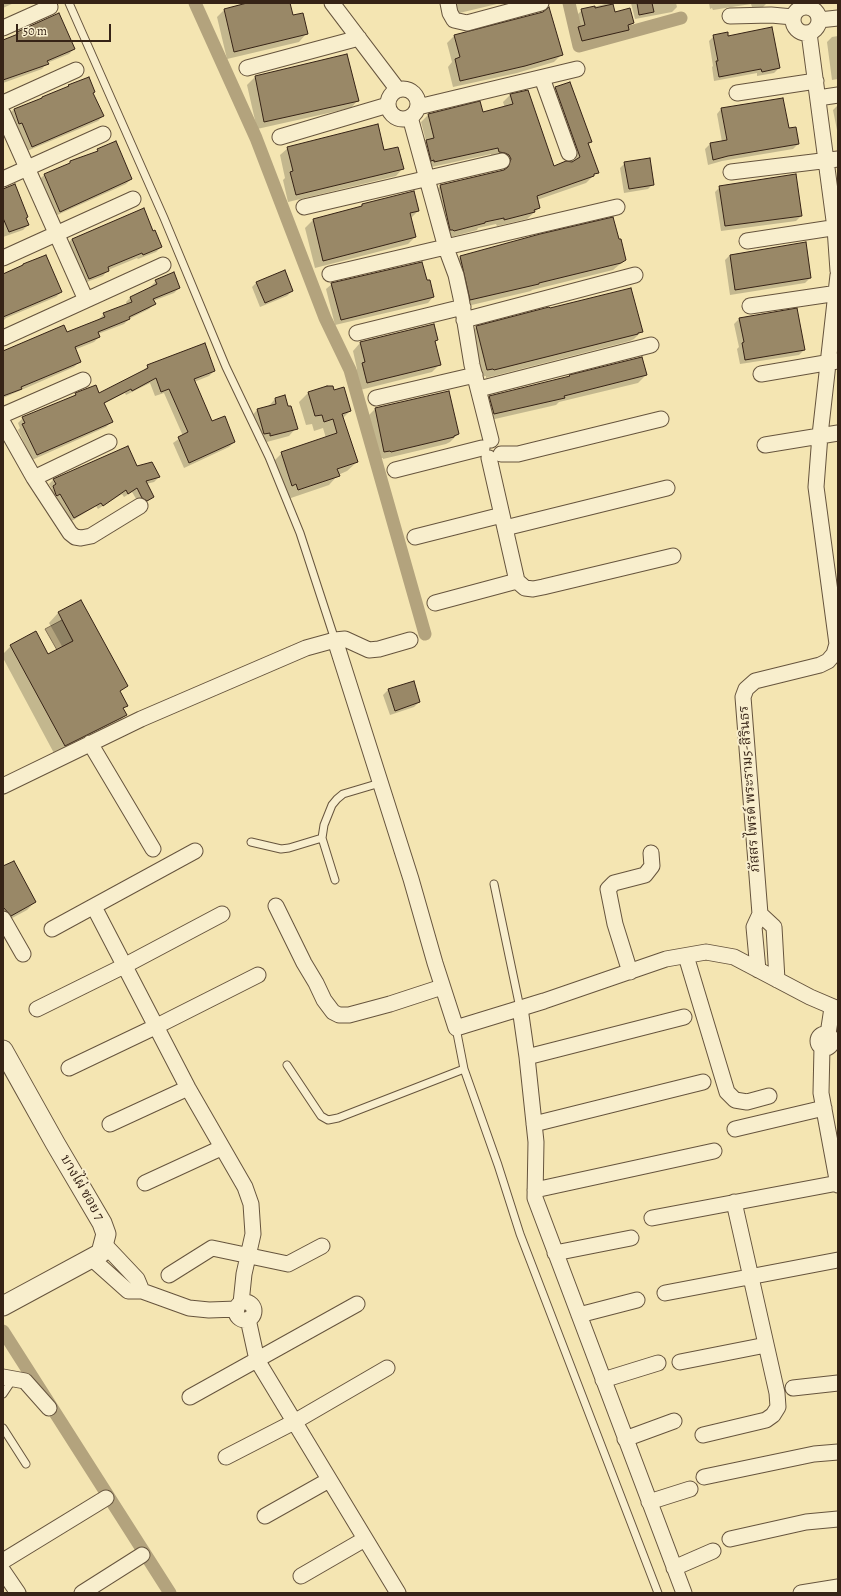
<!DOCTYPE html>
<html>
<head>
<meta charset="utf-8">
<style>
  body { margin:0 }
  #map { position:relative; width:841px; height:1596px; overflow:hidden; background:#f4e5b2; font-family:Alegreya,serif }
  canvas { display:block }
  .frame { position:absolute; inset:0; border:4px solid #362316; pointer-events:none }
  .scale { position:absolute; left:16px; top:24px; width:95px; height:18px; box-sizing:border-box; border:2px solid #362316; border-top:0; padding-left:5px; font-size:12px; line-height:14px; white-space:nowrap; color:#362316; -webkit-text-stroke:3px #f8eecd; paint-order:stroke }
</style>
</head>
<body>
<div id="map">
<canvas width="841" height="1596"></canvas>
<div class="frame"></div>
<div class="scale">50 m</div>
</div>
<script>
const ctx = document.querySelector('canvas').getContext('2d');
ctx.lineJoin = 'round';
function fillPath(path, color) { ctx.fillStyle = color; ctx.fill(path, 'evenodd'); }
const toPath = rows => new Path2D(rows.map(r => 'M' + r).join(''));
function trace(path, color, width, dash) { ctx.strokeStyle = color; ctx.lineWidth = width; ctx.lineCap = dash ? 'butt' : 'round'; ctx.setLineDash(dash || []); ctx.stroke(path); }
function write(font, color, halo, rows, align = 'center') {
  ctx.font = font + ' Alegreya,"Noto Serif Thai",serif'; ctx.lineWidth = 4; ctx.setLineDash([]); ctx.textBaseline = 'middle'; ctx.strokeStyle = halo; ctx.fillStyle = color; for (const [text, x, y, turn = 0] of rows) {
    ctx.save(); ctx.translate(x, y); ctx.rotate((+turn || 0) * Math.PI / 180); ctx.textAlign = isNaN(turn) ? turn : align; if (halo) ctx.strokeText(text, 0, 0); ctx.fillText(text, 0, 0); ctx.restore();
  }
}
const water = toPath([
  [62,620,73,641,57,650,45,629,62,620]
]);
fillPath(water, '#b3a37d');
trace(water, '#817054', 1);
fillPath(toPath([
  [3,3,14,3,3,8],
  [251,3,289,3,292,17,306,34,299,42,227,59,217,17,224,10],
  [445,3,501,3,451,15],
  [609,3,612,3,614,14,633,23,623,34,577,45,574,33,580,27,577,15,582,10],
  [631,3,676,3,677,7,672,12,635,19],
  [709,3,767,3,763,7,752,7,751,4,713,10,712,8,710,9],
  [17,33,74,49,69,54,47,63,42,69,3,83,3,41,13,37],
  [454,36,562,54,554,62,517,73,453,87,448,67,452,62,447,43],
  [714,36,728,37,779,68,774,73,757,76,757,73,714,81,712,67,713,66,709,41],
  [838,36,838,79,832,80,827,42,832,37],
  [347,55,358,100,351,108,257,129,247,85,255,77],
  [69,86,92,93,103,116,98,121,27,151,9,114,14,109,66,89],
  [556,88,591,142,588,145,597,172,586,183,537,200,539,208,527,219,497,226,496,224,478,228,477,230,447,238,433,193,440,186,503,171,504,167,492,159,491,154,427,168,419,148,426,141,421,122,428,115,482,113,505,108,503,102,510,95,528,91,553,167,572,163,548,95],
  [838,105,838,135,833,110],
  [721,109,788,129,798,144,793,149,722,161,708,165,705,149,710,144,722,142,717,114],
  [288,148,383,152,403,168,396,176,288,202,283,180,285,178,280,155],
  [98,150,131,179,126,184,55,216,40,179,45,174,94,153],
  [625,163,653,184,648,189,624,193,620,168],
  [720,187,801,216,796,221,721,231,715,192],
  [3,190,25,218,28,225,23,230,3,237],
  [362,205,418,211,411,218,415,237,408,244,315,268,305,228,313,220,360,208],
  [153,232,161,247,156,252,138,259,137,258,108,270,103,276,84,283,67,244,72,239],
  [805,243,810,278,805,283,730,295,725,260,730,255],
  [460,257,625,260,613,270,532,290,531,291,463,307,453,264],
  [23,265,61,292,56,297,6,318,3,321,3,275,20,268],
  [156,281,179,288,174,293,153,301,154,304,149,309,129,319,124,324,98,334,99,337,94,342,74,350,79,362,74,367,3,398,3,352,63,326,66,334,100,320,99,319,104,314,127,305,126,302,131,297,152,288,151,286],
  [257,282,292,291,287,296,260,307,252,287],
  [426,282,433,297,428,303,335,325,326,289,332,284],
  [739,319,804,350,799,355,740,364,737,349,739,347,734,324],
  [476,327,642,331,634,339,630,341,486,378,486,376,480,377,469,335],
  [437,340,434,342,440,364,432,372,360,390,355,371,357,369,353,351,360,343],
  [148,366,214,371,209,376,194,382,212,422,234,442,229,447,184,468,173,443,183,436,164,393,155,396,150,383,126,395,125,393,103,404,112,421,106,427,32,460,18,430,20,428,18,423,23,418,72,397,76,394,98,394,142,372],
  [646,375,638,383,559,402,556,405,486,421,482,404,490,397],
  [333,391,350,411,342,419,357,462,347,471,338,475,329,485,288,499,272,463,282,453,326,438,323,428,314,431,312,424,306,425,299,402,308,393],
  [448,392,458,434,450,442,446,444,383,459,383,458,377,459,367,417,375,409],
  [275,399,288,408,296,428,289,436,263,443,262,440,256,441,250,418,257,410,268,407],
  [137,467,159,477,154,482,146,484,153,497,142,505,138,502,132,492,124,497,122,494,98,509,96,506,70,522,49,492,52,489,49,484,54,479],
  [80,601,126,686,119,692,126,705,123,709,126,715,116,724,55,755,3,658,3,654,11,646,48,656,63,648,49,623,58,613],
  [388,690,419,702,414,707,390,715,383,695],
  [3,868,35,902,27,910,3,923]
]), '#0003');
trace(toPath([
  [195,3,256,138,325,318,350,370,425,634],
  [569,3,579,46,681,18],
  [3,1331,170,1593]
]), '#b3a37d', 13);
const building = toPath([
  [247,3,290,3,293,15,303,13,308,34,234,52,224,9,247,3],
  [637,3,652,3,654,12,639,15,637,3],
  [613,4,615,12,630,8,634,23,628,25,629,30,582,41,578,27,585,25,581,9,595,6,595,8,613,4],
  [549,7,563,55,525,66,460,81,455,59,460,57,454,35,543,12,549,7],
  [59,13,75,49,47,61,49,64,3,80,3,40,18,34,17,32,59,13],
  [772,27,780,68,762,72,761,69,719,77,716,61,718,61,713,35,728,32,728,36,772,27],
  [347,54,359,101,264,122,255,76,347,54],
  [89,77,95,92,93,93,104,116,32,147,22,123,19,124,14,109,42,98,42,97,69,86,68,85,89,77],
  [570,82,592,142,588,143,599,173,594,174,594,176,537,196,540,208,534,210,535,212,504,220,504,218,485,222,485,223,454,231,453,230,450,230,440,185,504,170,508,167,511,159,509,155,505,153,499,152,498,148,434,162,434,160,431,161,426,140,434,138,428,114,480,101,483,112,513,104,510,94,528,90,554,166,566,161,572,162,580,157,555,87,570,82],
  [783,98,789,128,796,127,799,144,728,156,713,160,710,143,727,140,721,108,783,98],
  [378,124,384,150,398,147,404,169,296,195,290,172,293,171,287,147,378,124],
  [116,141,132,179,60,212,44,174,70,163,70,161,98,151,97,149,116,141],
  [650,158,654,185,629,189,624,162,650,158],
  [796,174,802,216,725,226,719,186,796,174],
  [15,184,28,217,26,218,29,225,9,232,3,218,3,189,15,184],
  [414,191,419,211,410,213,416,237,323,261,313,219,362,206,362,204,414,191],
  [144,208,153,231,155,230,162,247,143,255,142,253,108,267,109,271,89,279,72,239,144,208],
  [613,217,619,239,621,239,626,260,621,263,539,283,539,284,470,300,460,256,540,234,613,217],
  [806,242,811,278,735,290,730,255,806,242],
  [46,255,62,292,3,317,3,274,23,265,23,264,46,255],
  [422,262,427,280,430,280,434,297,341,320,331,283,422,262],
  [285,270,293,291,265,303,256,282,285,270],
  [174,272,180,288,153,299,156,304,129,317,130,319,98,332,100,337,75,347,81,362,21,387,22,389,3,396,3,351,64,325,67,332,105,317,103,313,132,302,130,297,157,284,155,280,174,272],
  [631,288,643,332,638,333,638,334,494,370,493,369,487,370,476,326,549,307,550,308,631,288],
  [797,308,805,350,745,360,742,343,744,342,739,318,797,308],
  [434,324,438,340,435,341,441,365,367,383,362,363,365,362,360,342,434,324],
  [205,343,215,371,194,379,212,421,225,416,235,442,189,463,178,437,188,432,169,389,161,392,156,378,132,391,131,389,104,403,113,422,37,455,22,424,25,423,22,417,76,395,75,393,96,385,99,393,148,368,147,365,205,343],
  [642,357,647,375,564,396,565,398,494,414,489,396,570,376,569,375,642,357],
  [327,386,333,386,334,390,344,387,351,411,342,414,358,462,337,469,340,476,298,490,296,484,292,486,281,452,337,433,333,419,324,422,322,415,315,416,308,392,327,386],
  [449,391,459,434,454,436,454,437,391,452,390,451,384,452,375,408,449,391],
  [285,395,288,406,291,406,298,429,270,436,270,433,264,434,257,409,276,404,275,398,285,395],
  [128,446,137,466,152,462,160,477,146,481,154,497,147,501,142,498,137,488,128,494,126,490,103,506,101,503,74,518,60,494,57,496,56,495,53,486,56,484,53,479,128,446],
  [81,600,128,686,120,691,128,706,123,708,127,715,65,746,10,645,36,631,48,654,73,641,58,612,81,600],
  [414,681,420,702,395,711,388,689,414,681],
  [14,861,36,902,11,916,3,907,3,866,14,861]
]);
fillPath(building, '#998867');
trace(building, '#362316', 1);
const service = toPath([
  [69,3,164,218,226,367,269,457,300,533,335,640],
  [251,842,281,849,289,848,322,838],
  [335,880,322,838,324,825,332,805,337,799,343,794,380,783],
  [494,884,520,1008],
  [456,1028,464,1069,498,1165,520,1234,658,1593],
  [287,1065,321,1116,328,1120,338,1118,464,1069],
  [3,1394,13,1379],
  [3,1428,26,1464]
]);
const minor = toPath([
  [332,3,398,90],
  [448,3,450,13,454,20,467,23,541,3],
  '793 20a13 13 0 1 1 26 0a13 13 0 1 1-26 0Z',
  [730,16,771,15,793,17],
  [819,20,838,18],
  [3,28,50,7],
  [809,33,835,228,838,271],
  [247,68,359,38],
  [542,78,569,153],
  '388 104a15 15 0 1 1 30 0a15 15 0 1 1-30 0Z',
  [737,93,816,81],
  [818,98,838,95],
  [3,103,76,70],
  [418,107,577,69],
  [3,114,86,300],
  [410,117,446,248,456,275,461,298,472,365,491,440],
  [280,137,388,105],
  [731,172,838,159],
  [3,179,103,134],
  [304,207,502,161],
  [747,241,838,227],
  [3,258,133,199],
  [330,274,617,207],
  [750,306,838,293],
  [464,320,635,275],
  [357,333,463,307],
  [3,338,163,265],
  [761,374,837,361],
  [479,389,651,345],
  [376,398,475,375],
  [3,415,83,380],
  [3,423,34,478,70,533,75,537,81,538,91,536,140,506],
  [765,445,838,433],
  [501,454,518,454,661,419],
  [489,458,517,581,525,588,533,589,543,587,673,556],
  [395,470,482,448],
  [34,478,109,442],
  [505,528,667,488],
  [415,537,502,515],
  [435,603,517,581],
  [335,640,411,879,435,963,456,1028,544,1001,666,959,706,952,734,957,810,997,838,1009],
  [90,743,153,849],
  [3,786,141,719,306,648,335,640,345,639,369,650,379,649,410,640],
  [276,906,304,963,316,983,324,1000,333,1012,339,1015,349,1015,390,1004,442,987],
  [94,907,188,1088,245,1187,251,1204,253,1234,244,1274,241,1303],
  [760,914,774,927,777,980],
  [3,919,23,954],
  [52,929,195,851],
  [686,956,727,1092,735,1100,747,1102,769,1096],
  [758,970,754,927,760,914,743,697,746,689,755,681,820,665,828,661,834,654,837,644,816,487,820,435,838,275],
  [630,972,615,924,608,889,614,883,645,875,652,866,651,853],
  [520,1008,527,1057,536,1142,535,1198,684,1593],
  [37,1009,124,966,222,914],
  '818 1041a7 7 0 1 1 14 0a7 7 0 1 1-14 0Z',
  [828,1034,832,1008],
  [822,1047,821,1093,838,1185],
  [527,1057,684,1017],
  [69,1068,157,1026,258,975],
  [110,1124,188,1088],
  [534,1124,703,1082],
  [735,1129,824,1108],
  [145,1183,221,1148],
  [535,1190,714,1151],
  [652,1218,838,1183],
  [104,1244,137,1279,142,1291],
  [555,1253,631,1238],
  [91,1258,128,1291,142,1291,189,1308,209,1310,237,1309],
  [169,1275,212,1248,288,1264,322,1246],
  [665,1293,838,1260],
  '236 1311a9 9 0 1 1 18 0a9 9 0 1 1-18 0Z',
  [579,1315,637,1300],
  [248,1319,257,1360,398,1593],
  [680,1362,766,1345],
  [3,1377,25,1381,49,1408],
  [603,1380,658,1363],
  [793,1388,838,1383],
  [190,1397,357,1304],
  [703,1435,766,1420,773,1415,778,1407,777,1393,734,1202],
  [625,1439,674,1421],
  [226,1457,294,1422,387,1368],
  [704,1477,814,1454,838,1452],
  [649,1502,690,1489],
  [265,1516,329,1480],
  [730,1539,806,1522,838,1519],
  [3,1561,106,1498],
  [674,1568,713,1551],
  [3,1571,18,1593],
  [301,1576,365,1539],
  [82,1593,142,1555],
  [801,1593,838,1587]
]);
const tertiary = toPath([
  [3,1050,55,1143,102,1223,106,1234,101,1253,3,1306]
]);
trace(service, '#66543d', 9);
trace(minor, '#66543d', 17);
trace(tertiary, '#66543d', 21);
trace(service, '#f8eecd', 7);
trace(minor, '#f8eecd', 15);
trace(tertiary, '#f8eecd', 19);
write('14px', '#362316', '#f8eecd', [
  ["ภัสสร ไพรด์ พระราม5-สิรินธร",750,789,-94],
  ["บางไผ่ ซอย 7",82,1188,60]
]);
</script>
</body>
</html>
